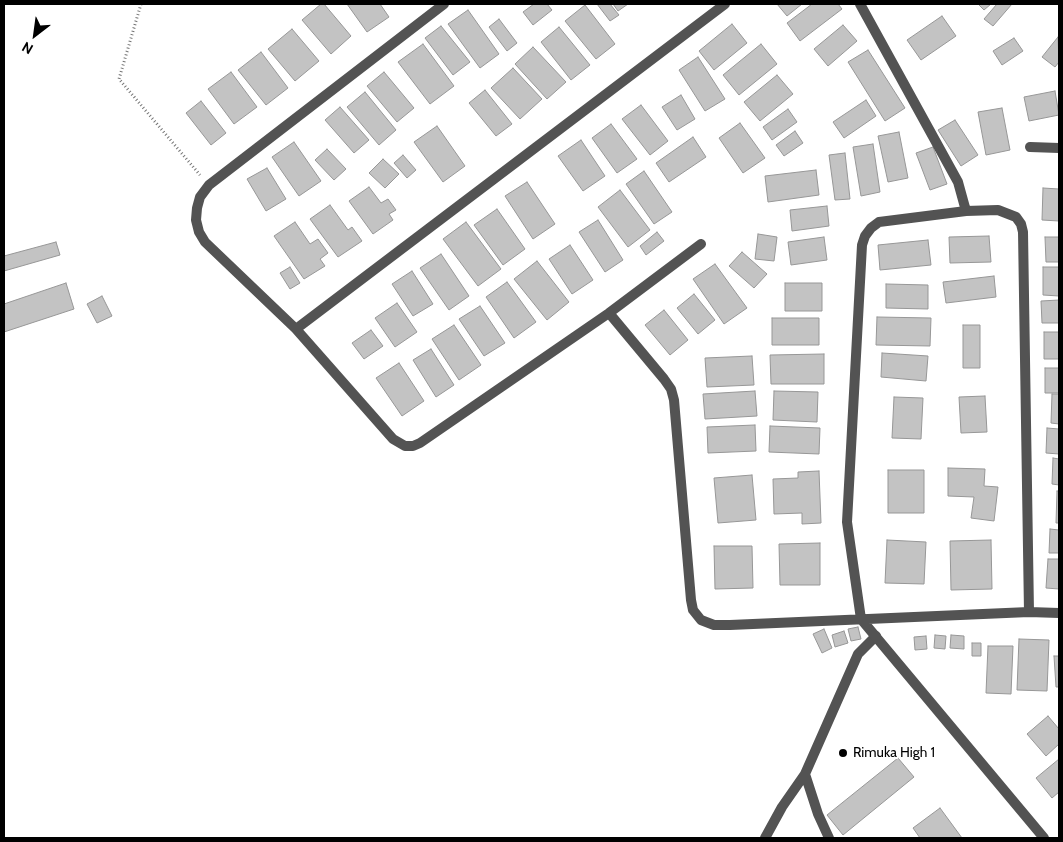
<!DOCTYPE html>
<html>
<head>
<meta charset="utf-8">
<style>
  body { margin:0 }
  #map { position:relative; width:1063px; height:842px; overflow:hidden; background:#fff; font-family:Cabin,sans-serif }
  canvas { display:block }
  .frame { position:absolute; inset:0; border:5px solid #000; pointer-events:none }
  .north { position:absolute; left:10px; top:10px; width:50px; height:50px; -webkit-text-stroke:4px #fff; paint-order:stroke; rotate:210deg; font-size:14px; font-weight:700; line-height:20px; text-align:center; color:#000 }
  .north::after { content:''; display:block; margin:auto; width:18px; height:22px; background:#000; clip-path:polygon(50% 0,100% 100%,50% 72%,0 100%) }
</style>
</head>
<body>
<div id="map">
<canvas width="1063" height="842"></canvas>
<div class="frame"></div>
<div class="north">N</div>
</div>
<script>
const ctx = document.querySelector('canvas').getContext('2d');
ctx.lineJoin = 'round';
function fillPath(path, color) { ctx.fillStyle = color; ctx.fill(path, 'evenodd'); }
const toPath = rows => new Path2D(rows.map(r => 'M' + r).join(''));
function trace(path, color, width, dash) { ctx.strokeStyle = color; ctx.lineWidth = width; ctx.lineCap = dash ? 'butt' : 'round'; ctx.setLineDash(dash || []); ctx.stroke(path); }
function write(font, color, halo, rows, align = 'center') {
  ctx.font = font + ' Cabin,sans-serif'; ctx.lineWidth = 4; ctx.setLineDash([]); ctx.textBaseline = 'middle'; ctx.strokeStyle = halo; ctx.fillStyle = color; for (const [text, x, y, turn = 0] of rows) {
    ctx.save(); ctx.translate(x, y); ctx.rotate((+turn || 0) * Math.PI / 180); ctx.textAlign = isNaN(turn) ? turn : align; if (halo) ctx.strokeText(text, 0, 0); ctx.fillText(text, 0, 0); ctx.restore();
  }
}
const building = toPath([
  [321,4,324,4,351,36,331,54,302,20,321,4],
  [347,4,380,4,389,17,367,32,347,4],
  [534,4,547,4,552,10,533,25,523,12,534,4],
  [597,4,610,4,619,15,610,21,597,4],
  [613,4,628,4,618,11,613,4],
  [777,4,802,4,787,16,777,4],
  [812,4,838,4,842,9,800,41,787,23,812,4],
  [978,4,991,4,984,10,978,4],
  [997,4,1012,4,993,26,984,19,997,4],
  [585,5,615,44,596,59,565,21,585,5],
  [468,10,499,54,480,68,448,24,468,10],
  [942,16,956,36,921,60,907,40,942,16],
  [499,19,517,43,507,51,489,27,499,19],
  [732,24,747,43,714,70,699,51,732,24],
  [843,25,857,41,828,66,814,49,843,25],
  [441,26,470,62,453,75,425,38,441,26],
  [559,27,590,65,571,80,541,42,559,27],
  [292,29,319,61,295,81,268,49,292,29],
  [1058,37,1059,62,1055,67,1042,57,1058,37],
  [1014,38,1023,51,1002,65,993,51,1014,38],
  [423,44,454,86,430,104,398,62,423,44],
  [761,44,777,64,739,95,723,75,761,44],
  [533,47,566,82,547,99,515,64,533,47],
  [868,50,905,108,885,121,848,62,868,50],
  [261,52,288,88,266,105,238,70,261,52],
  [698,57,725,99,705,111,679,70,698,57],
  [513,68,542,99,520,119,491,88,513,68],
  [231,72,257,107,234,124,208,89,231,72],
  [384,72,414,108,397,122,367,86,384,72],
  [777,75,793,94,760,121,744,102,777,75],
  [485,90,512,124,496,136,469,103,485,90],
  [1055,91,1059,115,1029,121,1024,97,1055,91],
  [365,92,396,130,379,145,347,107,365,92],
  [681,95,695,119,677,130,662,107,681,95],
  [866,100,876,116,844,138,833,122,866,100],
  [201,101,226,133,211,145,186,113,201,101],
  [641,105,668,141,650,155,622,119,641,105],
  [340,107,369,140,354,153,325,120,340,107],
  [1002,108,1010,150,986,155,978,112,1002,108],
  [788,109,797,122,772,140,763,127,788,109],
  [955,120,978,155,961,166,938,130,955,120],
  [740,123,765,158,743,173,719,138,740,123],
  [611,124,637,159,617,173,592,138,611,124],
  [437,126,465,166,443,182,414,142,437,126],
  [795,131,803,143,784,156,776,145,795,131],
  [899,132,908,178,888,182,878,136,899,132],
  [693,137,706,157,669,182,656,163,693,137],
  [581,140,605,176,583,191,558,156,581,140],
  [294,142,321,181,299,196,272,157,294,142],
  [873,144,880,192,861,196,853,147,873,144],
  [933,147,947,184,930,190,916,153,933,147],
  [327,149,346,169,334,180,315,160,327,149],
  [845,153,850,199,835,200,829,155,845,153],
  [403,155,416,170,407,178,394,163,403,155],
  [383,159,399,174,385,188,369,173,383,159],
  [267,168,286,199,266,211,247,179,267,168],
  [816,170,819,195,768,202,765,176,816,170],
  [644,171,672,212,654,224,626,184,644,171],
  [527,182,555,224,533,239,505,196,527,182],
  [369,187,381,203,388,199,396,210,389,214,393,220,373,234,349,201,369,187],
  [1043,188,1059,189,1059,221,1042,220,1043,188],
  [620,190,650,230,628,247,598,207,620,190],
  [330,205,348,230,352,227,362,241,338,257,310,219,330,205],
  [827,206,829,226,792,231,790,210,827,206],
  [497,209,525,249,503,265,474,225,497,209],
  [598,220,623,260,605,272,579,232,598,220],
  [295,222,310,244,318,239,328,253,320,259,325,266,304,279,274,236,295,222],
  [466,222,501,269,478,286,443,239,466,222],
  [657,232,664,241,646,255,640,246,657,232],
  [758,234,777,237,774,261,755,259,758,234],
  [989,236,991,262,950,263,949,237,989,236],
  [824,237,827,260,791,265,788,242,824,237],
  [1045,237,1059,237,1059,262,1046,262,1045,237],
  [928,240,931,265,880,270,878,245,928,240],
  [56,242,60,255,4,271,4,256,56,242],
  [570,245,593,280,572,294,549,259,570,245],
  [742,252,767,274,754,288,729,266,742,252],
  [441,254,469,296,449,310,420,268,441,254],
  [537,261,569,302,547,320,514,279,537,261],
  [715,264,747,308,724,324,693,279,715,264],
  [290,267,300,283,290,289,280,273,290,267],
  [1043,267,1059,267,1059,296,1043,295,1043,267],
  [412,271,433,304,413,316,392,284,412,271],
  [994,276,996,297,946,303,943,282,994,276],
  [507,282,536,322,514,338,486,297,507,282],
  [66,283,74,309,4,332,4,304,66,283],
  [785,283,822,283,822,311,785,311,785,283],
  [886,284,928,285,928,309,886,308,886,284],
  [694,294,715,320,698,334,677,308,694,294],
  [102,296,112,316,97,323,87,304,102,296],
  [1059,300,1059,323,1042,323,1041,301,1059,300],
  [397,303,417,332,395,347,375,318,397,303],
  [480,306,505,343,484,356,459,319,480,306],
  [664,310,688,340,670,355,645,325,664,310],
  [877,317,931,318,930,346,876,345,877,317],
  [772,318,819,318,819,345,772,345,772,318],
  [454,325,481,365,459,380,432,339,454,325],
  [963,325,980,325,980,368,963,368,963,325],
  [371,330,383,346,364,359,352,343,371,330],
  [1044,332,1059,332,1059,359,1044,359,1044,332],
  [431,349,454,385,436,397,413,360,431,349],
  [882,353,928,356,926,381,881,377,882,353],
  [824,354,824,384,771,384,770,355,824,354],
  [752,356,754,385,707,387,705,358,752,356],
  [399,363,424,401,402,416,376,378,399,363],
  [1045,368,1059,368,1059,393,1045,393,1045,368],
  [755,391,757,416,705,419,703,394,755,391],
  [774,391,818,392,817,422,773,420,774,391],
  [1052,394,1059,394,1059,424,1051,423,1052,394],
  [985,396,987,432,961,433,959,397,985,396],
  [894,397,923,398,921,439,892,438,894,397],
  [755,425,756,451,708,453,707,427,755,425],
  [770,426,820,428,819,454,769,452,770,426],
  [1047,428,1059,429,1059,454,1046,453,1047,428],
  [1053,458,1059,459,1059,485,1052,484,1053,458],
  [948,468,985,469,984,486,998,487,994,521,971,518,974,497,948,496,948,468],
  [888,470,924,470,924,513,888,513,888,470],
  [819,471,821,523,802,524,802,513,774,514,773,479,798,478,798,472,819,471],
  [752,475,756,520,718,523,714,478,752,475],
  [1057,491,1059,491,1059,523,1056,523,1057,491],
  [1050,529,1059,530,1059,553,1049,553,1050,529],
  [887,540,926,542,924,584,885,583,887,540],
  [991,540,992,589,951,590,950,541,991,540],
  [820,543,820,585,780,585,779,544,820,543],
  [714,546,752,546,753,588,715,589,714,546],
  [1048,559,1059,559,1059,589,1046,588,1048,559],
  [858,627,861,639,851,641,848,629,858,627],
  [824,629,832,648,822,653,813,634,824,629],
  [844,631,848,643,835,647,832,635,844,631],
  [935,635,946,636,945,649,934,648,935,635],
  [951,635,964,636,964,649,950,648,951,635],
  [926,636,927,649,915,650,914,637,926,636],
  [1019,639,1049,640,1047,691,1017,690,1019,639],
  [972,643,981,643,981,656,972,656,972,643],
  [988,646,1013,646,1011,694,986,693,988,646],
  [1054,656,1059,656,1059,687,1056,687,1054,656],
  [1048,716,1059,729,1059,744,1046,756,1027,734,1048,716],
  [898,758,914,777,843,835,827,815,898,758],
  [1059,759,1059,792,1052,798,1036,778,1059,759],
  [940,808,962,838,920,838,913,828,940,808]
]);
fillPath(building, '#c3c3c3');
trace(building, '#979797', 1);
trace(toPath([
  [141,4,119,79,200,175]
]), '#757575', 3, [1, 2.5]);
trace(toPath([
  [805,774,818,814,829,838],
  [765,838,782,807,805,774,858,654,876,636]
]), '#535353', 10);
trace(toPath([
  [444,4,209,185,200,197,197,208,196,220,199,232,205,242,296,329,393,439,405,446,413,446,420,443,609,313,701,244],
  [860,4,958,182,966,211],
  [1030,147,1059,148],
  [609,313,664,379,671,389,674,400,691,600,693,610,701,620,714,625,730,625,1029,612,1059,613],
  [296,329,725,4],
  [1029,612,1023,232,1021,224,1016,217,998,210,966,211,879,222,871,228,865,236,862,245,847,522,861,619,1044,838]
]), '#535353', 10);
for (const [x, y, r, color] of [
  [843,753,5,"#000"]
]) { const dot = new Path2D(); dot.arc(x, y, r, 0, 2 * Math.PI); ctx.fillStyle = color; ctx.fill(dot); trace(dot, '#fff', 2); }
write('14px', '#000', '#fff', [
  ["Rimuka High 1",853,753]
], 'left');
</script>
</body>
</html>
